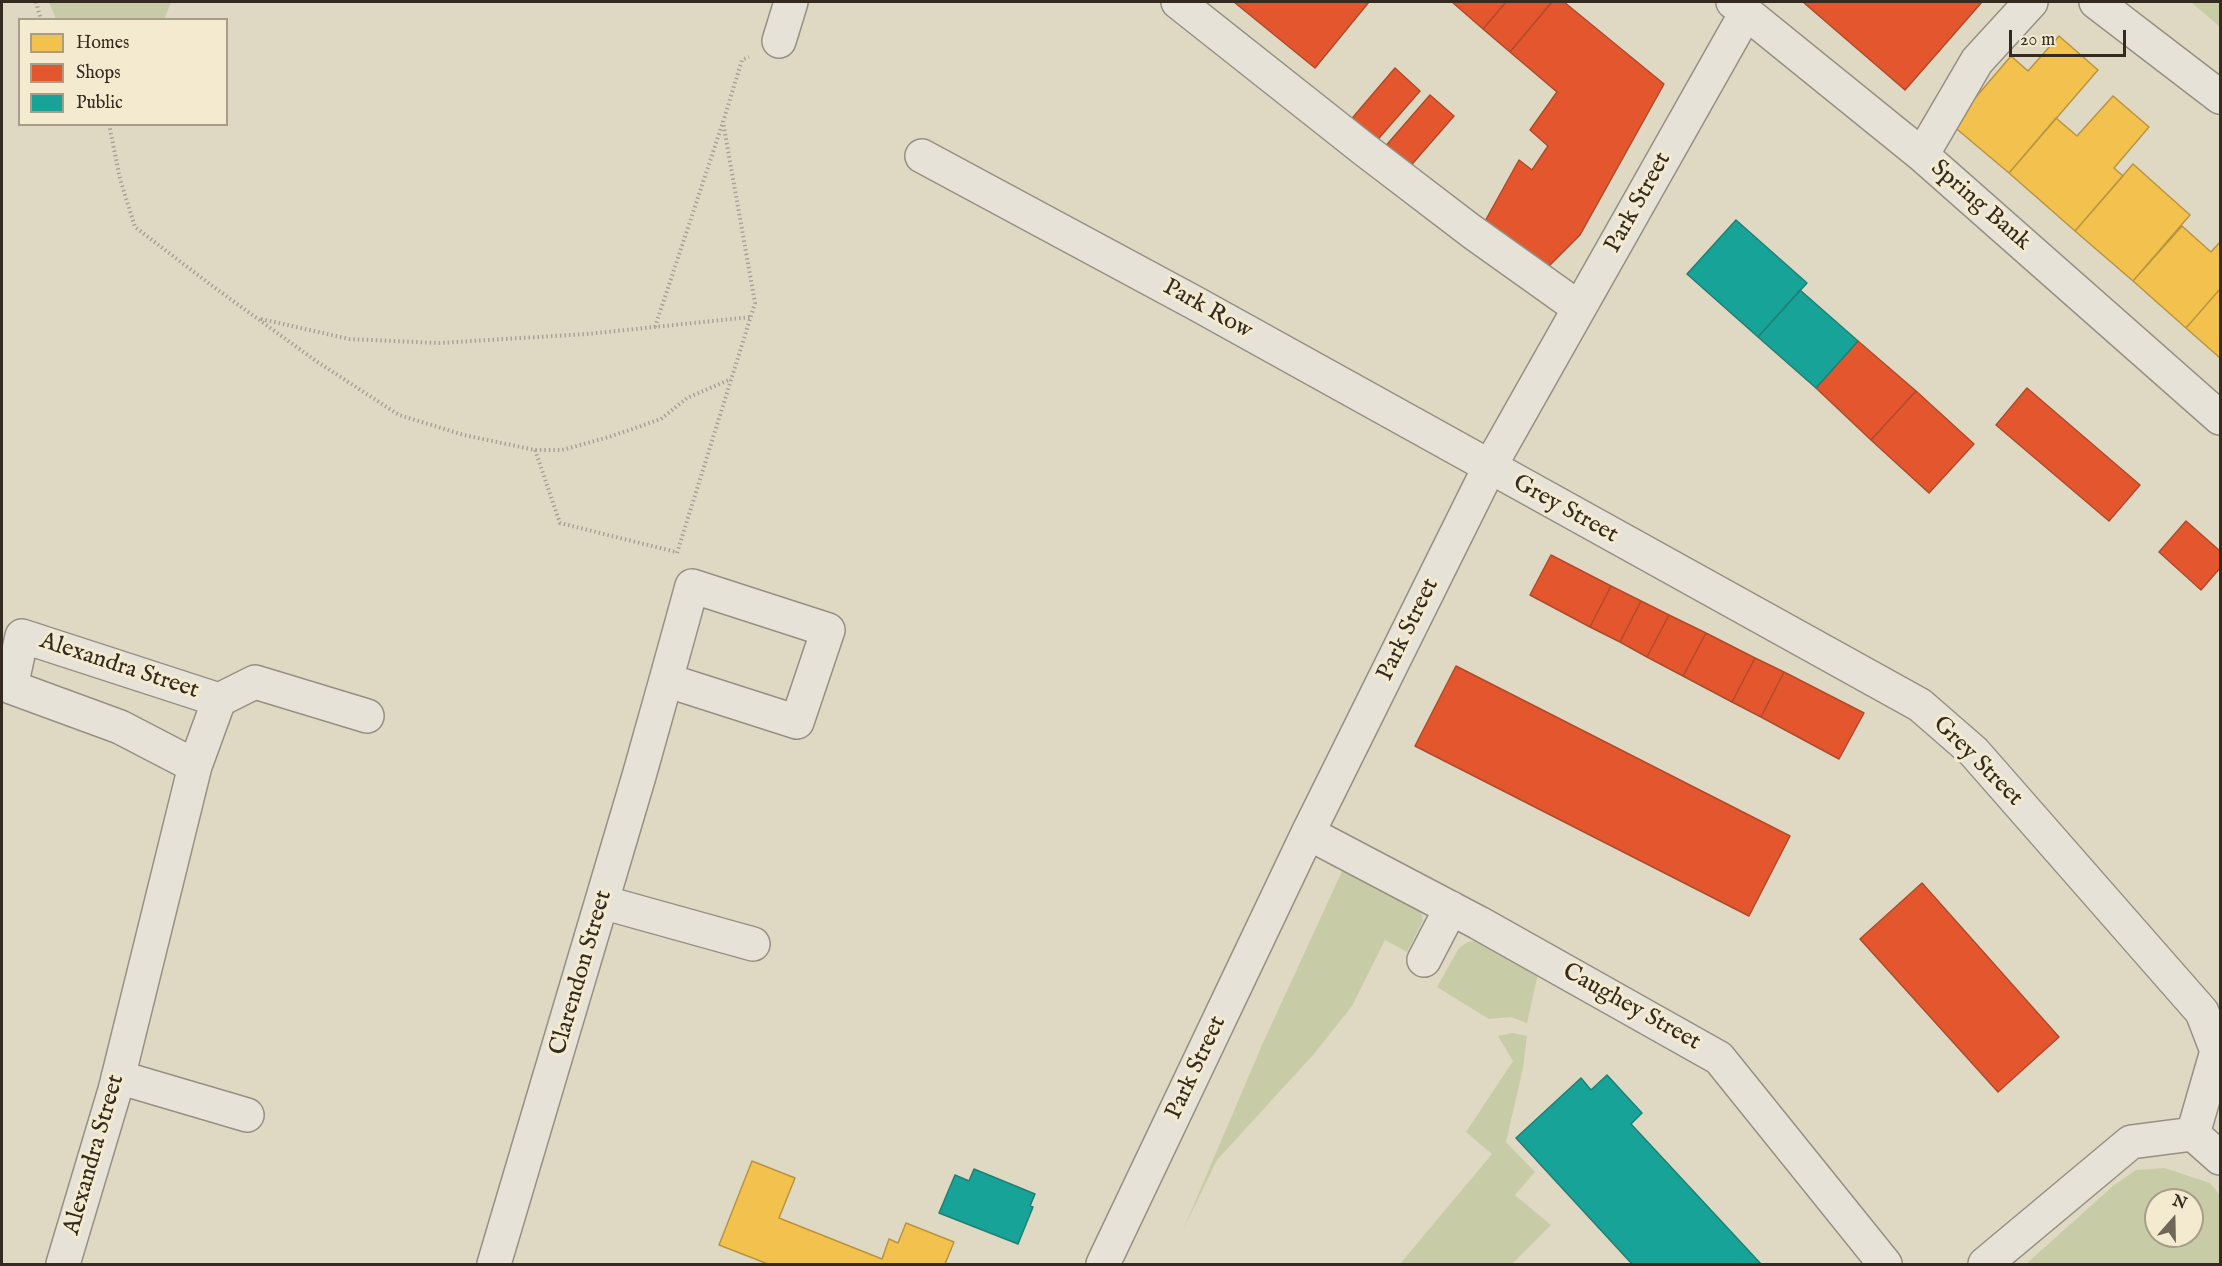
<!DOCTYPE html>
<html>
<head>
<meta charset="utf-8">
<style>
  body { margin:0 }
  #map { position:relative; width:2222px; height:1266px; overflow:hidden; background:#dfd9c3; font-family:"IM FELL English",serif }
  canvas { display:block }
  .frame { position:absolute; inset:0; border:3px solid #342a1f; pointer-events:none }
  .legend { position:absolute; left:18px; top:18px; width:210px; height:108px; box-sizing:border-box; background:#f3ead0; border:2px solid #a79d89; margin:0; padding:8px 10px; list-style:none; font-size:18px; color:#342a1f }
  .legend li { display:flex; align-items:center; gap:12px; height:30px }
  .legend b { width:30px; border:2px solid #a79d89 }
  .north { position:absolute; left:2144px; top:1188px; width:60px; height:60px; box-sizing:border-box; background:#f3ead0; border:2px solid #a79d89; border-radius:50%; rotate:20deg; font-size:16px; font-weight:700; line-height:24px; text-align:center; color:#342a1f }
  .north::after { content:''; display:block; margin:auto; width:21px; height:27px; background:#706758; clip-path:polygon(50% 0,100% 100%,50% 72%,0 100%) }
  .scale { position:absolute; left:2009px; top:30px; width:117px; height:27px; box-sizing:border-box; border:3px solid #342a1f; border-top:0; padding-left:8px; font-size:18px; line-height:21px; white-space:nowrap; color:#342a1f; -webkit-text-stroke:4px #f3ead0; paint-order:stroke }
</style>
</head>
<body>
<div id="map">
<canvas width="2222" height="1266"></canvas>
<div class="frame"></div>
<ul class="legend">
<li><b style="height:16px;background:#f2c14e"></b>Homes</li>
<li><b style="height:16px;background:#e4572e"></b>Shops</li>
<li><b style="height:16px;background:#17a398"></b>Public</li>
</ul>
<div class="north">N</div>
<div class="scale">20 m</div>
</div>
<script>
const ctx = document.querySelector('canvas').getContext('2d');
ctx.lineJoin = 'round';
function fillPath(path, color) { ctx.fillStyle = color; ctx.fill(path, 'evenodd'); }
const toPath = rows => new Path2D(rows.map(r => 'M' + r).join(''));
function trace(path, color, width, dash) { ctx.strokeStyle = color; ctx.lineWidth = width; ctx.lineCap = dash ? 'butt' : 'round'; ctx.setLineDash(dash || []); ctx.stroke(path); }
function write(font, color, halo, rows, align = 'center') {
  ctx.font = font + ' "IM FELL English",serif'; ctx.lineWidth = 6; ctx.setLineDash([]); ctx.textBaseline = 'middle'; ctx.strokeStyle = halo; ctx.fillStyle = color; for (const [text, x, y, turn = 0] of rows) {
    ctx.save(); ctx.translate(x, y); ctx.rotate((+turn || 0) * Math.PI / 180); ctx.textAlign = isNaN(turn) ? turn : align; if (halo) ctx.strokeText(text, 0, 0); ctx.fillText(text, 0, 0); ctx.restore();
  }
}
fillPath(toPath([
  [49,2,171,2,164,20,56,19],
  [2191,2,2220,2,2220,27],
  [1344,867,1421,911,1423,921,1407,952,1385,940,1352,1006,1314,1054,1217,1160,1183,1230,1262,1045],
  [1476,941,1538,974,1527,1023,1511,1017,1489,1019,1437,987,1459,948,1468,942],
  [1512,1033,1527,1036,1523,1068,1506,1142,1535,1172,1515,1195,1551,1225,1512,1264,1400,1264,1492,1154,1466,1132,1513,1061,1498,1036],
  [2165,1168,2210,1183,2220,1195,2220,1264,2026,1264,2113,1186,2136,1170],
  [2156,1200,2192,1200,2192,1236,2156,1236]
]), '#c8cca6');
const homes = toPath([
  [2059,36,2098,70,2009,173,1952,125,2011,56,2028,71,2059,36],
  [2113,96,2149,127,2114,168,2123,176,2075,231,2009,173,2056,118,2077,136,2113,96],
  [2133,164,2190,215,2133,281,2075,231,2133,164],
  [2182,226,2211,252,2220,242,2220,289,2186,328,2133,281,2182,226],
  [2220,289,2220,358,2186,328,2220,289],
  [752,1161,795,1178,779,1218,882,1259,889,1239,898,1243,906,1223,954,1242,945,1264,768,1264,719,1245,752,1161]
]);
fillPath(homes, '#f2c14e');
trace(homes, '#b99440', 1.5);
const shops = toPath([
  [1234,2,1369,2,1315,68,1234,2],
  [1452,2,1506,2,1483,29,1452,2],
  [1506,2,1552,2,1510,52,1483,29,1506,2],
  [1552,2,1564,2,1664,84,1580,235,1547,268,1484,223,1519,160,1532,170,1548,146,1530,130,1557,92,1510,52,1552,2],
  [1803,2,1982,2,1905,90,1803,2],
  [1395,68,1420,91,1373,145,1348,123,1395,68],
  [1430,95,1454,116,1407,170,1383,149,1430,95],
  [1858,341,1916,391,1871,440,1816,388,1858,341],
  [2027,388,2140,485,2109,521,1996,425,2027,388],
  [1916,391,1974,444,1929,493,1871,440,1916,391],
  [2186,521,2220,551,2220,568,2201,590,2159,552,2186,521],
  [1551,555,1611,586,1590,627,1530,595,1551,555],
  [1611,586,1641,601,1620,642,1590,627,1611,586],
  [1641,601,1669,615,1647,657,1620,642,1641,601],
  [1669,615,1706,633,1683,676,1647,657,1669,615],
  [1706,633,1755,658,1732,702,1683,676,1706,633],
  [1755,658,1784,672,1761,717,1732,702,1755,658],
  [1456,666,1790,836,1749,916,1415,746,1456,666],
  [1784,672,1864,713,1839,759,1761,717,1784,672],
  [1922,883,2059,1037,1998,1092,1860,939,1922,883]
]);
fillPath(shops, '#e4572e');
trace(shops, '#af4a2a', 1.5);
const public = toPath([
  [1736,220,1807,283,1758,337,1687,274,1736,220],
  [1800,290,1858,341,1816,388,1758,337,1800,290],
  [1607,1075,1642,1113,1631,1124,1761,1264,1632,1264,1516,1138,1581,1078,1591,1090,1607,1075],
  [974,1169,1035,1194,1030,1206,1033,1207,1018,1244,939,1213,955,1175,969,1181,974,1169]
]);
fillPath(public, '#17a398');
trace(public, '#207f74', 1.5);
const minor = toPath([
  [1178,2,1365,150,1471,231,1579,308],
  [1733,2,1922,155,2220,418],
  [2096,2,2220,97],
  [779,41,791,2],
  [1922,155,1977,61,2031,2],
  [922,156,1195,303,1920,705,1974,752,2202,1012,2217,1051,2193,1134],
  [219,700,255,682,367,716],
  [1308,833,1479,923,1719,1058,1885,1264],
  [602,902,753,944],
  [1424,960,1451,908],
  [118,1077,247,1115],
  [2193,1134,2220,1158],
  [63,1264,115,1090,195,766,219,700,22,636,11,687,120,727,195,766],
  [494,1264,639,776,666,680,692,586,828,630,797,722,666,680],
  [1103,1264,1308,833,1489,468,1746,13],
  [1985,1264,2131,1142,2193,1134]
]);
trace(minor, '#959083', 36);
trace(toPath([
  [36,2,41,20],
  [109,124,120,179,135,227,211,285,316,361,399,415,464,435,535,450,562,450,609,437,661,419,687,398,731,379],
  [261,319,349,339,439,343,587,334,751,317],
  [655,327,723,122],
  [535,450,560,523,676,552],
  [677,553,755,303,723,122,742,60,749,57]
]), '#a7a39a', 4, [1.5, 3]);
trace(minor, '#e7e2d7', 33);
write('24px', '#342a1f', '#f3ead0', [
  ["Park Street",1639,203,-61],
  ["Spring Bank",1980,206,41],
  ["Park Row",1207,310,29],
  ["Grey Street",1565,510,29],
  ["Park Street",1409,630,-64],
  ["Alexandra Street",119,667,18],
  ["Grey Street",1977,762,45],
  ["Clarendon Street",582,973,-74],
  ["Caughey Street",1631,1008,29],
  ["Park Street",1197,1068,-65],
  ["Alexandra Street",95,1155,-74]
]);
</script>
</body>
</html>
